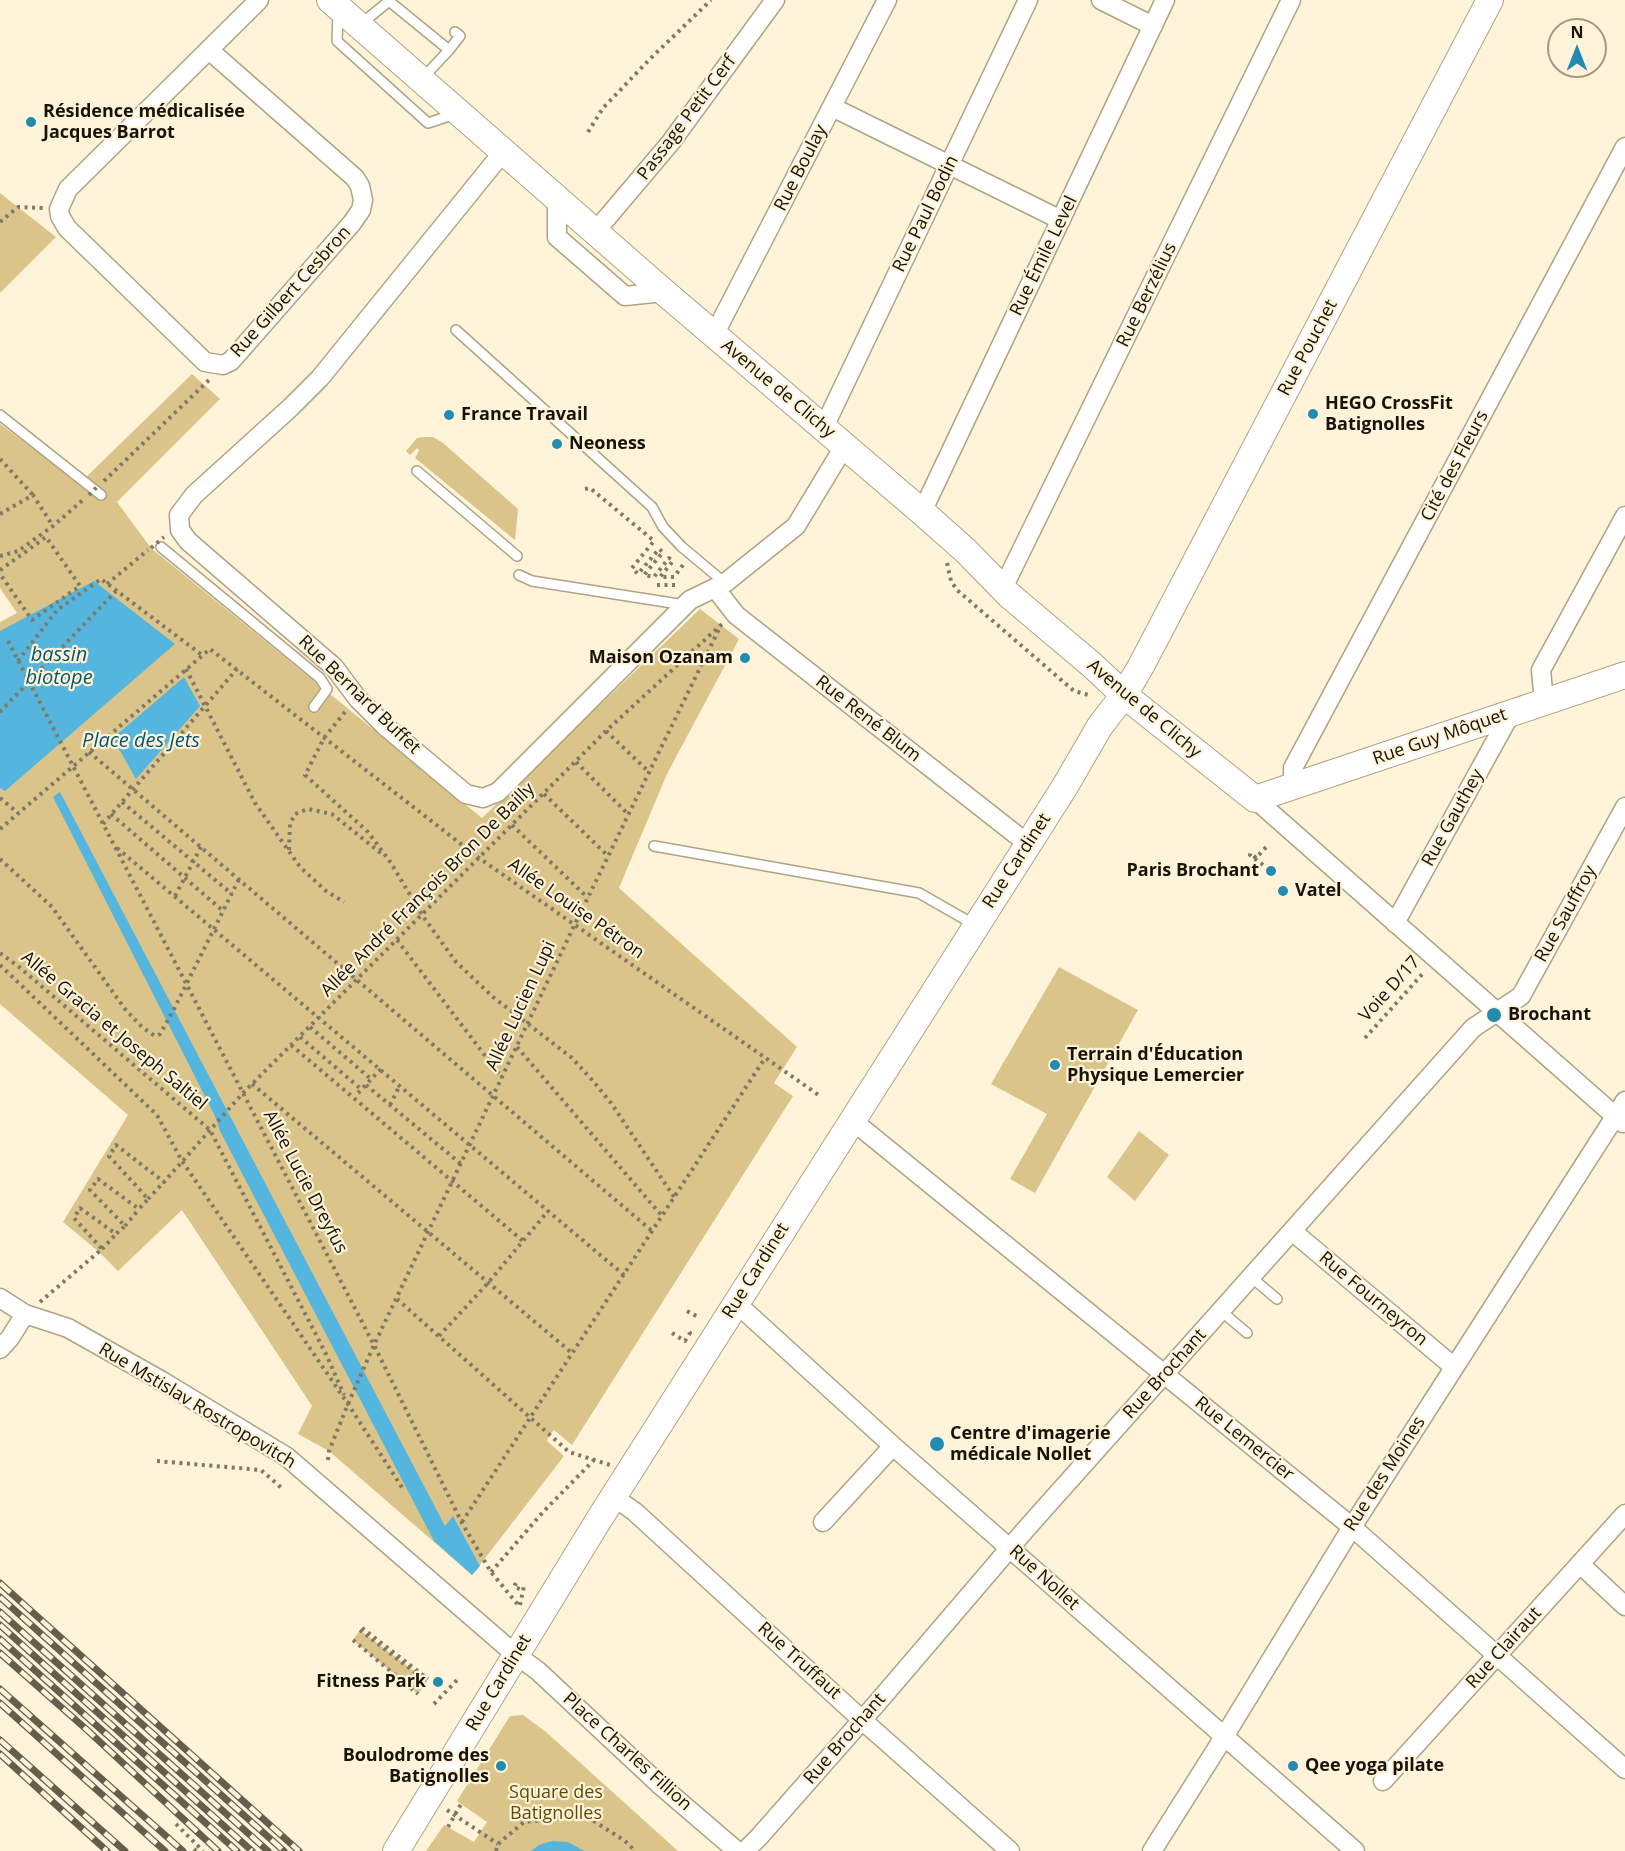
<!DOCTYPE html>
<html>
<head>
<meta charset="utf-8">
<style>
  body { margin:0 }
  #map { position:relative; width:1625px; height:1851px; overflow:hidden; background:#fff4d9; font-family:"Open Sans",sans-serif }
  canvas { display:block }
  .north { position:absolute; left:1547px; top:18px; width:60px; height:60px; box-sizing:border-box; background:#fff4d9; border:2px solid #a39a85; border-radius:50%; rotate:0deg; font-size:16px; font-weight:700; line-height:24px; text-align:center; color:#181307 }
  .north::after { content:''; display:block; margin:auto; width:21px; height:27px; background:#218bb2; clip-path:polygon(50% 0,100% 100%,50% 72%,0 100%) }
</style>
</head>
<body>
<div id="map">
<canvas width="1625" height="1851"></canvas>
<div class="north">N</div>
</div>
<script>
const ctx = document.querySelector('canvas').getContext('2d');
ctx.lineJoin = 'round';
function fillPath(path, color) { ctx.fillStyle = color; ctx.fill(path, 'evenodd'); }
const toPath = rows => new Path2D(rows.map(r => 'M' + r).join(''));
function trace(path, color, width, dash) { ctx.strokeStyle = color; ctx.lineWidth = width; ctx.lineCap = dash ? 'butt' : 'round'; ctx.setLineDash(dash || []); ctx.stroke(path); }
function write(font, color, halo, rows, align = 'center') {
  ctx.font = font + ' "Open Sans",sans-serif'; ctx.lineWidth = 4.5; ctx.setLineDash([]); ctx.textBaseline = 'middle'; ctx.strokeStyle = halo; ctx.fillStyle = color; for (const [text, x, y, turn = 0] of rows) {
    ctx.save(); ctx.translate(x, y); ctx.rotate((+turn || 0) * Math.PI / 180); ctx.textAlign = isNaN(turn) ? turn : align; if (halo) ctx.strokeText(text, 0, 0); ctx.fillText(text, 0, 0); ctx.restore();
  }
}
fillPath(toPath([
  [0,193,56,237,0,293],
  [192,374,220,399,117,502,151,548,482,818,700,609,739,639,667,774,619,888,797,1047,774,1083,793,1096,572,1445,554,1430,550,1434,547,1441,564,1456,472,1575,329,1451,298,1434,312,1406,182,1210,118,1271,99,1252,63,1222,128,1115,0,1004,0,622,17,613,0,588,0,424,80,483],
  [424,437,433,437,443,443,518,509,515,540,415,458,419,451,417,448,410,455,406,451,417,438],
  [1059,967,1138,1010,1035,1193,1010,1179,1047,1114,991,1084],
  [1139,1131,1169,1155,1135,1201,1107,1177],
  [360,1630,427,1681,418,1694,353,1640],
  [523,1715,546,1732,678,1851,426,1851,444,1825,474,1842,487,1822,457,1801,510,1716]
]), '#dbc48a');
fillPath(toPath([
  [94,581,175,644,5,791,0,788,0,631],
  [184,677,200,706,136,779,113,738],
  [60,792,445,1526,453,1516,480,1566,472,1575,434,1541,220,1131,215,1116,53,797],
  [552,1841,568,1842,584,1851,531,1851,539,1845]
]), '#54b5de');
const lane = toPath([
  [338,14,337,41,428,123,455,114],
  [361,24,389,1,449,50,422,79],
  [449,50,460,36,455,32],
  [456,330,652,507,663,527,682,547,725,583],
  [0,415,101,495],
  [417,471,517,556],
  [161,547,320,678,327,689,314,707],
  [519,575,532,581,685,605],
  [654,846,919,893,975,925],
  [1251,1277,1277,1299],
  [1221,1311,1247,1333]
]);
const street = toPath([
  [1101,0,1153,26],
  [209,50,355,178,360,186,363,200,361,210,352,223,231,361,223,365,205,362,67,228,60,216,59,209,68,189,259,0],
  [832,107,1061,220],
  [503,152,320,378,291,407,194,495,179,515,180,530,188,541,334,667,358,699,385,726,466,794,483,798,498,792,690,600,725,583,796,526,845,445],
  [557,198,557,237,625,296,664,292],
  [595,232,671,142,775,0],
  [714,335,887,0],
  [824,427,1028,0],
  [922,512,1165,0],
  [715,588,736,615,1028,844],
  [1003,588,1291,0],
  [1544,702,1541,670,1625,516],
  [1293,787,1293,768,1625,147],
  [1255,799,1623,1123],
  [1395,923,1511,713],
  [853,1121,1352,1527,1625,1769],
  [1292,1231,1454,1367],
  [0,1298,25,1314,68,1328,162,1381,287,1457,516,1655,538,1671,660,1785,737,1851],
  [736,1303,893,1446,1355,1851],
  [0,1349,10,1338,25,1314],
  [614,1497,635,1512,861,1719,1010,1851],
  [823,1522,893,1446],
  [1580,1564,1625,1606],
  [1383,1781,1625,1514],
  [745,1851,759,1837,878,1702,1026,1529,1473,1028,1521,996,1625,807],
  [1152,1851,1224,1737,1352,1527,1625,1101]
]);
const secondary = toPath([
  [330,0,664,292,922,512,966,551,1009,595,1092,665,1124,695,1255,799,1625,675],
  [396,1851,598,1521,1064,788,1100,726,1124,695,1141,666,1490,0]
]);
trace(lane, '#afa383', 12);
trace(street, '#afa383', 21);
trace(secondary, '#afa383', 28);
trace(toPath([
  [588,132,603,108,650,59,711,0],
  [0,222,18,207,43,208],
  [0,459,33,495],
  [104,481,209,380],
  [585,489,590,488,654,541,632,568,638,574,659,549,663,552,644,575,654,577,669,558,673,561,660,577,674,577,683,565],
  [0,514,33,495,53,526],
  [21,549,53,526,84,499],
  [0,556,22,550],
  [947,563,951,581,957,590,1074,691,1092,696],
  [0,570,46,537,80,586,32,620,0,574],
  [107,584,148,550],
  [657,585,679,585],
  [8,641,374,1345,462,1523,491,1572,519,1606],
  [18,661,57,610,101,579,202,655],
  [186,669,255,803,300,867,326,891,344,902],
  [0,712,116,591],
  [345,712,324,738,305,775,368,832,391,863,422,915,456,962,493,997,572,1058,593,1081,611,1103,674,1197],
  [606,731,649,772],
  [89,752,652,1231],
  [576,762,628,814],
  [544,794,608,856],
  [0,798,18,813],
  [122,802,232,894],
  [111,814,223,911],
  [103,824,237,669],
  [512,825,588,898],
  [0,829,210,649,479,858,820,1096],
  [117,848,624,1275],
  [289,850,290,824,295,814,308,809,332,814,382,854],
  [0,859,52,907,125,1009,142,1027,155,1036,160,1034,174,1009,239,879],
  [1263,865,1250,855,1251,853,1256,858,1267,846],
  [175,896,201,847],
  [397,940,502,1078],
  [0,953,19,967,210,1130,326,1354,344,1395],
  [0,965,157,1115,182,1161,348,1404,403,1489],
  [310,1027,371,1079],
  [300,1037,361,1089],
  [1365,1038,1425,971],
  [291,1045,523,1241],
  [517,1047,662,1216],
  [252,1084,572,1353],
  [366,1085,461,1164],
  [358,1093,381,1069],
  [390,1105,400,1085],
  [148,1199,164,1182],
  [125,1226,139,1209],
  [102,1249,116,1234],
  [397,1299,569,1452,610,1465],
  [40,1302,102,1249,74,1218,80,1208,116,1234,125,1226,90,1190,98,1179,139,1209,148,1199,109,1156,116,1145,164,1182,243,1093,291,1045,606,731,722,624],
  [687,1311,698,1317],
  [672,1333,685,1341,690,1333,685,1331],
  [439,1336,488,1283,548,1211],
  [328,1460,329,1451,348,1404,374,1345,575,924,719,629],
  [157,1461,261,1470,284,1490],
  [462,1522,765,1058],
  [491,1572,543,1512,594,1460],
  [516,1583,514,1587,523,1590],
  [520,1605,524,1586],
  [362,1628,428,1679],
  [360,1630,426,1681],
  [353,1640,418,1694],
  [434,1704,459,1678],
  [447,1810,498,1844],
  [176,1824,203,1851],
  [448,1827,461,1804],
  [194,1849,196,1851],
  [496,1851,498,1844,524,1822,586,1816,625,1841,635,1851]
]), '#817966', 4, [3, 4.5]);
trace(lane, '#fff', 9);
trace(street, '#fff', 18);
trace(secondary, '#fff', 26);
const rail = toPath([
  [0,1583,299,1851],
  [0,1597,284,1851],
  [0,1612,268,1851],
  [0,1625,252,1851],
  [0,1639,237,1851],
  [0,1653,86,1729,218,1851],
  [0,1689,183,1851],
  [0,1703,165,1851],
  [0,1740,125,1851],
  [0,1754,107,1851]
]);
trace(rail, '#655e4d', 7);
trace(rail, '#fff4d9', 4.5, [14]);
trace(toPath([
  [89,495,99,485],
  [151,548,164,537]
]), '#817966', 4, [3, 4.5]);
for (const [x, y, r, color] of [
  [31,122,6,"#218bb2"],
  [1313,414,6,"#218bb2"],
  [449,415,6,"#218bb2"],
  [557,444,6,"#218bb2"],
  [745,658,6,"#218bb2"],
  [1271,871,6,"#218bb2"],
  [1283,891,6,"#218bb2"],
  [1494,1015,8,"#218bb2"],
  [1055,1065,6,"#218bb2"],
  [937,1444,8,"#218bb2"],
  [438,1682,6,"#218bb2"],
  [501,1766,6,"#218bb2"],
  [1293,1766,6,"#218bb2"]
]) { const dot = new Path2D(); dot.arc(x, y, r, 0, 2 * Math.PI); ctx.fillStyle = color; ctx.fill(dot); trace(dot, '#fff4d9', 2); }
write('bold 18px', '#181307', '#fff4d9', [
  ["Résidence médicalisée",43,112],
  ["Jacques Barrot",43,133],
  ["HEGO CrossFit",1325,404],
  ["Batignolles",1325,425],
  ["France Travail",461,415],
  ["Neoness",569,444],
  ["Maison Ozanam",733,658,"right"],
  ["Paris Brochant",1259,871,"right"],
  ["Vatel",1295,891],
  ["Brochant",1508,1015],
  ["Terrain d'Éducation",1067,1055],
  ["Physique Lemercier",1067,1076],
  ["Centre d'imagerie",950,1434],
  ["médicale Nollet",950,1455],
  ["Fitness Park",426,1682,"right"],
  ["Boulodrome des",489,1756,"right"],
  ["Batignolles",489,1777,"right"],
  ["Qee yoga pilate",1305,1766]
], 'left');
write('18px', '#181307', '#fff4d9', [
  ["Passage Petit Cerf",687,118,-53],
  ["Rue Boulay",801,168,-63],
  ["Rue Paul Bodin",926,214,-64],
  ["Rue Émile Level",1044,256,-64],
  ["Rue Gilbert Cesbron",291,292,-48],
  ["Rue Berzélius",1147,295,-64],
  ["Rue Pouchet",1308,348,-62],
  ["Avenue de Clichy",778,389,40],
  ["Cité des Fleurs",1455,466,-62],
  ["Rue Bernard Buffet",359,695,44],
  ["Avenue de Clichy",1144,709,40],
  ["Rue René Blum",868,719,38],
  ["Rue Guy Môquet",1440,737,-19],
  ["Rue Gauthey",1453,818,-61],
  ["Rue Cardinet",1017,861,-57],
  ["Allée André François Bron De Bailly",428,890,-45],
  ["Allée Louise Pétron",576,909,35],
  ["Rue Sauffroy",1566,914,-61],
  ["Voie D/17",1390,989,-48],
  ["Allée Lucien Lupi",521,1006,-65],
  ["Allée Gracia et Joseph Saltiel",114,1031,40],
  ["Allée Lucie Dreyfus",305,1182,62],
  ["Rue Cardinet",756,1271,-58],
  ["Rue Fourneyron",1373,1299,40],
  ["Rue Brochant",1165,1374,-48],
  ["Rue Mstislav Rostropovitch",197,1406,31],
  ["Rue Lemercier",1244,1439,39],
  ["Rue des Moines",1385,1474,-57],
  ["Rue Nollet",1044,1578,42],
  ["Rue Clairaut",1504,1648,-48],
  ["Rue Truffaut",799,1661,42],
  ["Rue Cardinet",499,1683,-59],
  ["Rue Brochant",845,1739,-49],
  ["Place Charles Fillion",627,1752,42]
]);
write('18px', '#604a07', '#fff4d9', [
  ["Square des",556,1793],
  ["Batignolles",556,1814]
]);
write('italic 20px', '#015672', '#fff4d9', [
  ["bassin",59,655],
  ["biotope",59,678],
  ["Place des Jets",141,741]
]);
</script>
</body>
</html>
